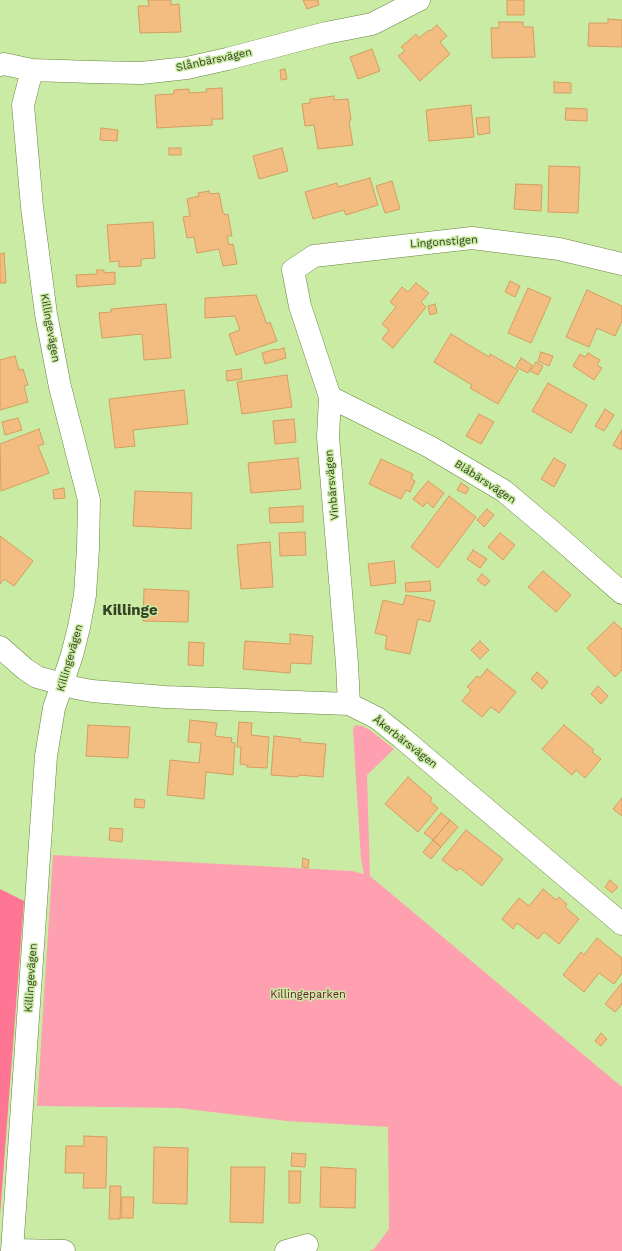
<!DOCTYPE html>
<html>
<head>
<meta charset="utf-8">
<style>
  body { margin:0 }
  canvas { display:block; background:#caeba3 }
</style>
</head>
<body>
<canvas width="622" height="1251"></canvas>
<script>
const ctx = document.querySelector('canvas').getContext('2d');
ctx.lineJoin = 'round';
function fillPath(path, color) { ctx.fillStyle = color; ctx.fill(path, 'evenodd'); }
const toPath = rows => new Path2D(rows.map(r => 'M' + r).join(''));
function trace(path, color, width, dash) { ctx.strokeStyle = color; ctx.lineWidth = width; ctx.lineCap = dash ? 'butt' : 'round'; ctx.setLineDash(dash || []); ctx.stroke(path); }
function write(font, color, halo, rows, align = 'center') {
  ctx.font = font + ' "Work Sans",sans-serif'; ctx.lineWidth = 3; ctx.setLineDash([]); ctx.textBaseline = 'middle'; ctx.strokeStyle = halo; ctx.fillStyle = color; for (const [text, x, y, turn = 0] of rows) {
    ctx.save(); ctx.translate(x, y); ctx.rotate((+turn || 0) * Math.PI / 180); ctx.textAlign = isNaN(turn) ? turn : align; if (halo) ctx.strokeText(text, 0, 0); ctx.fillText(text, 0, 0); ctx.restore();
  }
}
fillPath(toPath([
  [355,725,362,726,370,730,394,749,367,775,370,876,622,1087,622,1251,369,1251,374,1249,389,1229,388,1127,287,1121,179,1108,37,1106,53,855,352,871,364,874,361,859,353,730]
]), '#ffa0b0');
fillPath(toPath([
  [0,889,24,901,0,1215]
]), '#fe7694');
const building = toPath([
  [148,0,171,0,171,5,179,4,181,32,140,33,138,6,149,6,148,0],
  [303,0,318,0,319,5,307,9,303,0],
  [507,0,524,0,524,15,507,15,507,0],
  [608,19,622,20,622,47,588,46,589,23,608,23,608,19],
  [499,22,523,22,523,27,533,27,535,57,492,58,491,28,499,28,499,22],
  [437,25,447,36,440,42,450,54,420,81,398,56,405,51,401,47,416,34,419,38,429,30,430,31,437,25],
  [372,49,380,71,358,79,350,57,372,49],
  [285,69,287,79,281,80,280,70,285,69],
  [554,82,571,83,571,93,554,93,554,82],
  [222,88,223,119,212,119,212,125,157,128,155,95,174,94,174,90,189,89,189,93,207,92,206,89,222,88],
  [334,96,334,100,348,99,351,120,349,121,353,145,318,149,314,125,305,126,302,104,310,103,310,99,334,96],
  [471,105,474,137,429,141,426,110,471,105],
  [566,108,587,109,587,121,565,120,566,108],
  [489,117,490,133,478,135,476,118,489,117],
  [101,128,118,130,117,141,100,140,101,128],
  [169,148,181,148,181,155,169,155,169,148],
  [282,148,288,171,259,179,253,156,282,148],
  [549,166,580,167,578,213,548,212,549,166],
  [370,178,378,205,346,215,344,210,313,219,305,192,337,183,338,187,370,178],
  [392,181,400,209,385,213,376,186,392,181],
  [516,184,542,185,541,211,514,209,516,184],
  [209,191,210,194,219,193,223,213,224,213,225,215,228,214,232,236,227,236,229,245,233,244,237,264,223,266,219,249,197,253,194,237,187,238,183,217,190,216,187,199,199,196,198,193,209,191],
  [153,222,155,258,141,259,141,266,119,267,119,261,110,262,107,225,153,222],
  [4,253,6,283,0,283,0,254,4,253],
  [97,270,104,270,104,273,115,272,115,284,77,287,76,275,97,274,97,270],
  [510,281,520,286,515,297,505,292,510,281],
  [416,283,429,293,421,302,426,307,393,348,382,339,389,330,382,324,396,307,390,302,402,287,408,292,416,283],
  [528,288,551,298,531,343,508,333,528,288],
  [587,290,622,306,622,321,615,336,597,328,589,347,566,337,587,290],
  [256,295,267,324,270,322,277,341,236,355,229,334,240,330,235,316,205,318,205,298,256,295],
  [166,304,171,358,144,360,142,334,102,338,99,313,111,312,111,309,166,304],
  [435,304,437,313,430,315,428,306,435,304],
  [451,334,489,357,490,354,518,370,498,404,470,388,472,385,434,362,451,334],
  [284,348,286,358,265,364,262,353,276,349,277,350,284,348],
  [541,352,553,356,549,366,538,361,541,352],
  [588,353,600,360,597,365,602,368,594,380,573,366,580,354,585,357,588,353],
  [15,356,19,370,23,369,28,385,24,386,28,402,0,410,0,360,15,356],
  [521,358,532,365,528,373,516,367,521,358],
  [536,362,543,366,538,375,530,371,536,362],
  [241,369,242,379,227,381,226,371,241,369],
  [287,375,292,407,242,414,237,382,287,375],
  [548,383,587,405,571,433,532,411,548,383],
  [184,390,188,424,133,430,135,446,115,448,109,399,184,390],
  [605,409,614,415,604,431,595,426,605,409],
  [479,414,494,422,481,444,466,436,479,414],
  [18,418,22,430,5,435,2,422,18,418],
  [294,419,296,442,275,444,273,421,294,419],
  [39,429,44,444,38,446,49,473,1,491,0,444,39,429],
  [622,430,622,447,621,450,613,445,622,430],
  [298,458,301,489,251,493,248,463,298,458],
  [554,458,566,465,554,487,541,479,554,458],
  [381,459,413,474,411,479,415,481,410,492,406,490,401,499,369,484,381,459],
  [428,481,444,493,433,508,427,502,423,507,413,499,428,481],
  [461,483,469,488,466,494,457,490,461,483],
  [64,488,65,498,54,499,53,490,64,488],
  [135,491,192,493,191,529,133,526,135,491],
  [449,496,476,517,438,568,411,547,449,496],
  [303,506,303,522,270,523,269,508,303,506],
  [487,509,494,515,484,527,477,520,487,509],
  [305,532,306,555,280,556,279,533,305,532],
  [500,533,515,545,503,560,488,547,500,533],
  [0,536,33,561,14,586,4,579,0,584,0,536],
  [270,542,273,587,241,589,237,545,270,542],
  [473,550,487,559,480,568,467,559,473,550],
  [394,561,396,583,371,586,368,564,394,561],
  [543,571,571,595,556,612,528,587,543,571],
  [482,574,490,581,485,586,477,580,482,574],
  [430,581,431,591,406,592,405,583,430,581],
  [144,589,189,591,188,622,143,621,144,589],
  [406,595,435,601,430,622,418,619,410,654,385,649,387,636,375,633,383,600,403,605,406,595],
  [614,622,622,629,622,670,615,677,587,648,614,622],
  [290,634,313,636,311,664,291,663,290,673,243,669,245,641,290,644,290,634],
  [480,641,489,650,480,659,471,650,480,641],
  [189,642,204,643,203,666,188,665,189,642],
  [487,669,516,692,499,713,491,707,482,717,462,701,471,690,467,687,477,676,480,678,487,669],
  [537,672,548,682,542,689,531,679,537,672],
  [598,686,608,696,601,704,591,694,598,686],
  [190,720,217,723,215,736,232,738,231,742,235,743,233,775,206,772,204,799,167,795,170,760,199,763,201,743,188,742,190,720],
  [239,722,252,723,251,735,269,737,267,768,247,767,247,765,240,764,241,747,237,747,239,722],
  [88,725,130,727,128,758,86,756,88,725],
  [564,725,594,750,592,752,601,759,585,778,576,770,572,775,542,749,564,725],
  [274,736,301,739,300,742,326,744,323,777,299,775,298,777,271,775,274,736],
  [408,777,432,798,430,801,438,808,418,832,385,804,408,777],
  [622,798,622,816,613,809,622,798],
  [135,799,145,800,144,808,134,807,135,799],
  [441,813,450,820,433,840,424,833,441,813],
  [450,820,458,827,441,847,433,840,450,820],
  [110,828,123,829,122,842,109,840,110,828],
  [466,830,503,859,482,886,460,868,457,871,442,860,466,830],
  [433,840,441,847,431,859,423,852,433,840],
  [303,858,309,860,308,868,302,867,303,858],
  [610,880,618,887,612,893,605,887,610,880],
  [543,889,556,900,559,897,567,904,565,907,579,919,559,944,544,932,538,939,517,923,513,929,502,919,519,898,529,906,543,889],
  [597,938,622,958,622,973,614,984,599,973,584,992,563,975,581,952,584,955,597,938],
  [622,983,622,1004,615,1012,605,1004,622,983],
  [601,1033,607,1039,601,1046,595,1041,601,1033],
  [84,1136,107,1137,106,1188,83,1188,84,1173,65,1173,66,1146,84,1146,84,1136],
  [154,1147,188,1148,187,1204,153,1203,154,1147],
  [292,1153,306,1154,305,1167,291,1166,292,1153],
  [231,1167,265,1167,263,1223,230,1222,231,1167],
  [321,1167,356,1169,355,1208,320,1207,321,1167],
  [289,1171,301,1171,300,1203,289,1203,289,1171],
  [110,1186,121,1186,120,1219,109,1219,110,1186],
  [122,1197,134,1197,133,1218,121,1218,122,1197]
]);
fillPath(building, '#f3bc80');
trace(building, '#d39e62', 1);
const minor = toPath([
  [0,65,4,64,32,70,92,72,141,73,187,68,227,59,326,33,372,24,419,0],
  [330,397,430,447,504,491,556,535,622,593],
  [0,647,25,669,37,677,76,688,92,691,165,697,349,704,377,718,402,738,622,924],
  [349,704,347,664,328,437,330,397,300,306,293,270,314,256,472,238,559,249,622,264],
  [12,1250,64,1251],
  [12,1251,46,756,54,708,72,655,79,627,85,595,88,548,89,500,60,387,46,314,32,207,23,105,32,70],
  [286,1251,307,1245]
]);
trace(minor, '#678441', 23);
trace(minor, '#fff', 22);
write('11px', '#354225', '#caeba3', [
  ["Slånbärsvägen",214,60,-12],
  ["Lingonstigen",444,242,-4],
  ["Killingevägen",50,328,80],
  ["Blåbärsvägen",485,482,33],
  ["Vinbärsvägen",332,485,-95],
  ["Killingevägen",70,658,-74],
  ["Åkerbärsvägen",405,742,38],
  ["Killingevägen",31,978,-86]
]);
write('11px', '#6e1931', '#caeba3', [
  ["Killingeparken",308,995]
]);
write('bold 15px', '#354225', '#caeba3', [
  ["Killinge",130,611]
]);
</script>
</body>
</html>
